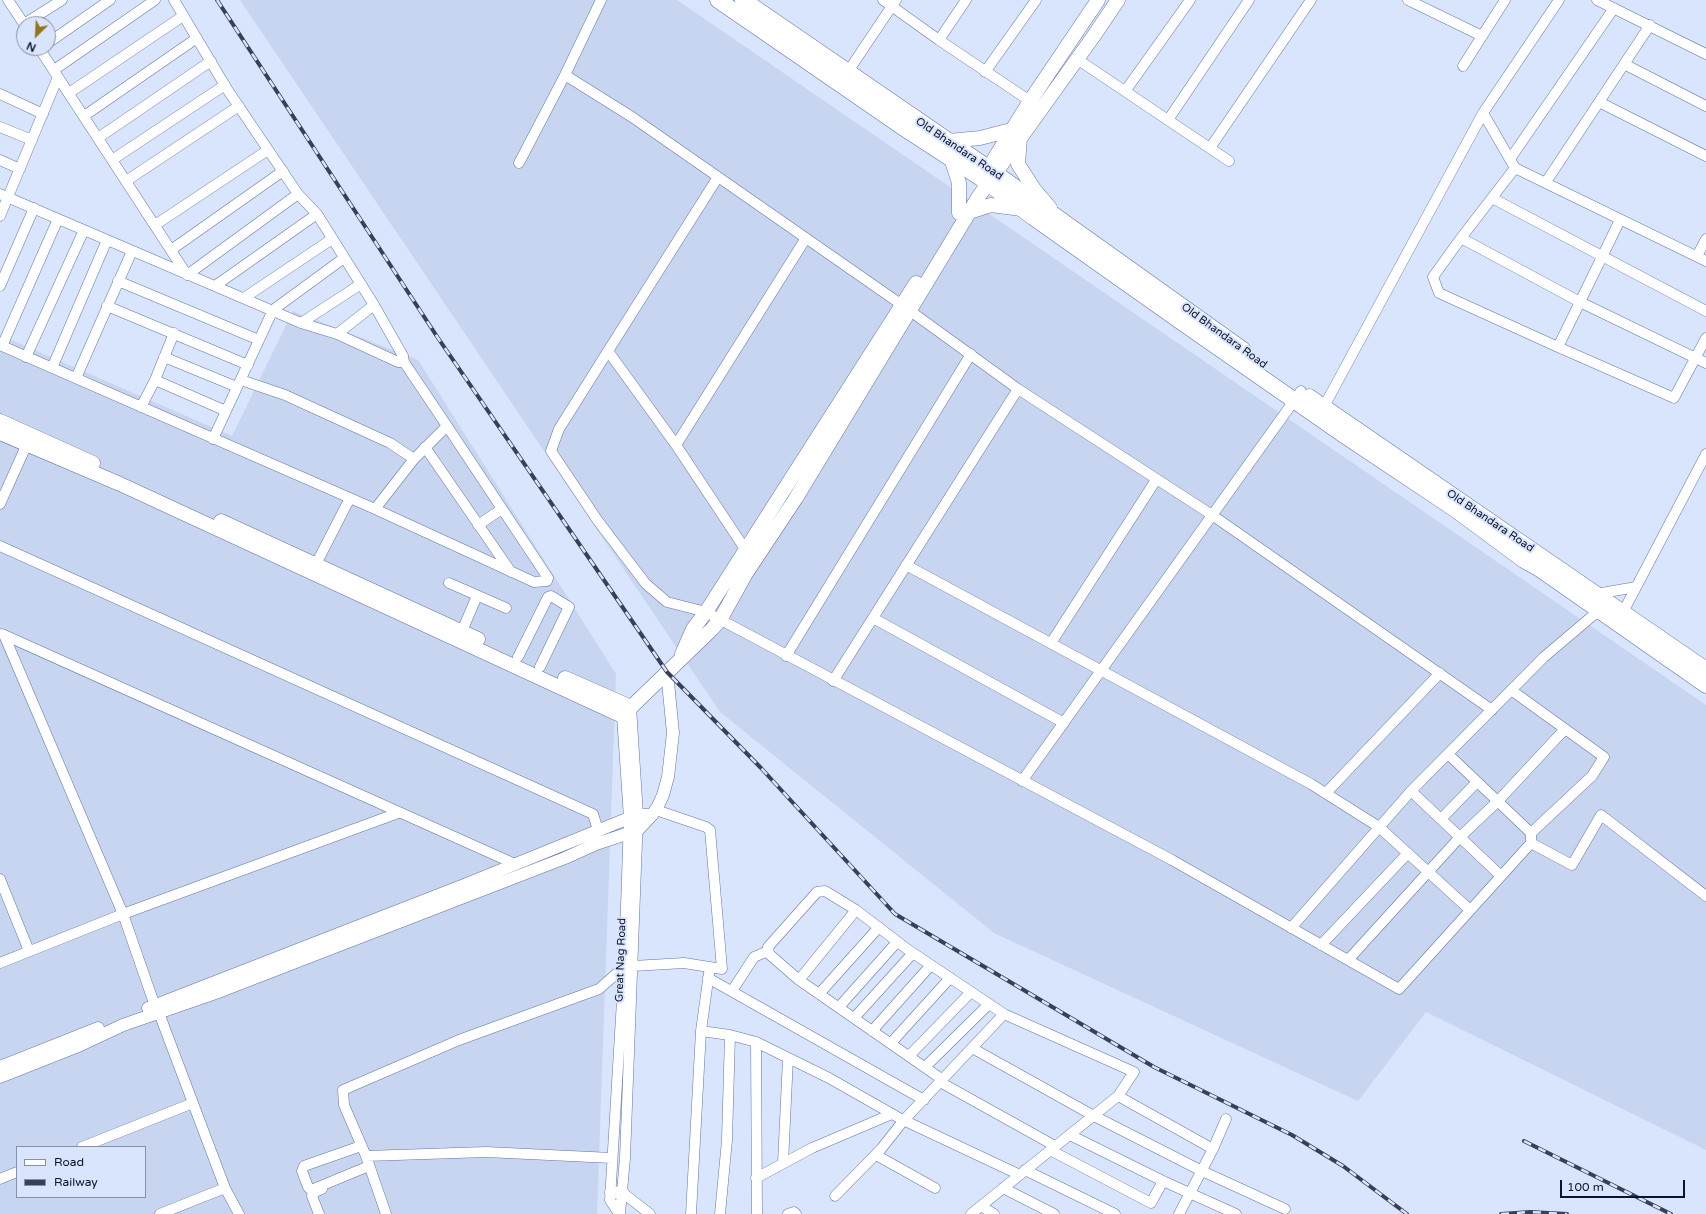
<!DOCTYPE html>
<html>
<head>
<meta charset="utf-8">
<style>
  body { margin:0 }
  #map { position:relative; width:1706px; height:1214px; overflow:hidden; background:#d9e4fd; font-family:"Varela Round",sans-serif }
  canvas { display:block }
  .legend { position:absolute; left:16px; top:1146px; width:130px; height:52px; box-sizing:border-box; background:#d9e4fd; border:1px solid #8790a8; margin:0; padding:5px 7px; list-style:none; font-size:12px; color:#0b1329 }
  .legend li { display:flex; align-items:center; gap:8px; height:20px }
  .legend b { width:20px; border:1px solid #8790a8 }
  .north { position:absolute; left:16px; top:16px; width:40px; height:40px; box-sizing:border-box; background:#d9e4fd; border:1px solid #8790a8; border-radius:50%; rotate:204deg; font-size:11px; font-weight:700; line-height:16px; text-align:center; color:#0b1329 }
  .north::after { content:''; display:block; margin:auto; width:14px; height:18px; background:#96741d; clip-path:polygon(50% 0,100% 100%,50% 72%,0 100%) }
  .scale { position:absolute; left:1560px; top:1180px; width:125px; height:18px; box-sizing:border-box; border:2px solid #0b1329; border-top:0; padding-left:5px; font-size:12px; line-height:14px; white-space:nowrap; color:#0b1329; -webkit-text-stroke:3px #d9e4fd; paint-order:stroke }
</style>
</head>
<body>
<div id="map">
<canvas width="1706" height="1214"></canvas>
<ul class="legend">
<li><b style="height:5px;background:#fff"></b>Road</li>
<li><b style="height:5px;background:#374057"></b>Railway</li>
</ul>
<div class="north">N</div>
<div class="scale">100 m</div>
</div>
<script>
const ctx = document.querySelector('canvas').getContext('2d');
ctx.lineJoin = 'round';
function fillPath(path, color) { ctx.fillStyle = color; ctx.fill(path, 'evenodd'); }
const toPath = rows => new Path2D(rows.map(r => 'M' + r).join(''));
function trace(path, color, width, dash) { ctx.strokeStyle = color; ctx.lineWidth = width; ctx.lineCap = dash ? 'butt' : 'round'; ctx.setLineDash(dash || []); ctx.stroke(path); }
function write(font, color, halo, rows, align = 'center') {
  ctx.font = font + ' "Varela Round",sans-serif'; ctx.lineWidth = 4; ctx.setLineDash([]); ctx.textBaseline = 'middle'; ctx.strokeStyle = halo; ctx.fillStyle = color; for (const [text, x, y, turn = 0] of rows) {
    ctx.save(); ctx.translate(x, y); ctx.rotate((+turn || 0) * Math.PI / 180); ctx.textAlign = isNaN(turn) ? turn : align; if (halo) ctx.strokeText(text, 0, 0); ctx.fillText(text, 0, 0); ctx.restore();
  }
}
fillPath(toPath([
  [240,0,677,0,1706,705,1706,1150,1426,1012,1358,1101,994,933,720,712],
  [293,311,418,360,616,674,597,1214,0,1214,0,335,232,436],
  [17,1147,145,1147,145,1197,17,1197]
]), '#c8d5f0');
const minor = toPath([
  [8,0,24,24],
  [174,0,227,89,298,194,317,214,374,305,337,334],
  [601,0,565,75,632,117,902,305,1018,389,1212,515,1492,710],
  [883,0,939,40,966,0],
  [1408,0,1482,36],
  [1597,0,1706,54],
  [24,24,62,0],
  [939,40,1030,101],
  [48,43,110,0],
  [39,48,187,275,298,194],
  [1077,59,1229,161],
  [1624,64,1706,106],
  [1463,66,1505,0],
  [54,70,155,0],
  [985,72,1036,0],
  [845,76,896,0],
  [1126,90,1190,0],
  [69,93,183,16],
  [0,94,43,114],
  [1599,102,1706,156],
  [1483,113,1515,168,1461,238,1580,302,1706,363],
  [84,116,197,38],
  [1168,120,1249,0],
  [0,127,32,140],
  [98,138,211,61],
  [1210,148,1311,0],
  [1510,159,1614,8],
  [0,160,20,169],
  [112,160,225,85],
  [519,163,565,75],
  [1515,168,1706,261],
  [718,177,608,351,676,445,745,549],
  [126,181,239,106],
  [1546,182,1650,25],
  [0,194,301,323,337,334,398,362,404,362,403,356,374,305],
  [1492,198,1706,311],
  [0,216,58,77],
  [155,225,268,150],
  [1461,238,1433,277,1439,293,1558,347,1620,220],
  [171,250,283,171],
  [1697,256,1706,239],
  [118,281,259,340],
  [0,286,34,208],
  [215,286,317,214],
  [244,298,332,239],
  [107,306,248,365],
  [301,323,361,284],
  [0,345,350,498],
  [2,346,58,219],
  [1558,347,1674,398,1706,338],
  [608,351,559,429,551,451,598,521,646,584,667,602,706,612,1172,860,1399,989,1531,843,1572,865,1601,815,1706,896],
  [26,357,84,230],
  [164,357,237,387],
  [52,368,107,240],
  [76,378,132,251],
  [155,380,226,411],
  [241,380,285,395,390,443,414,459],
  [141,407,155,380,174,333],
  [1321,412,1483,113,1559,0],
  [213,439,273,310,344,258],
  [676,445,806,238],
  [425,447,511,572],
  [0,504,27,444],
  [375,509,534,582,547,581,548,578,447,426],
  [478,525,502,509],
  [0,546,593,814,598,830],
  [906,565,1311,784,1379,827,1470,910],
  [313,570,350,498,375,509,414,459,447,426,404,362],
  [449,583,506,608],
  [1596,594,1636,587],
  [1621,616,1706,454],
  [873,618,1064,723],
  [462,631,477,596],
  [2,634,515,864],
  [4,635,123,914,398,813],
  [1051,643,1156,480],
  [786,656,971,354],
  [518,657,548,597,551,596,569,607,540,667],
  [833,681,1018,389],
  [1511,690,1604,757,1592,776,1531,833],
  [1448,754,1531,833,1531,840],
  [1022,781,1301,391],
  [1411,791,1501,876],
  [1326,793,1440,673],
  [1441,819,1477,782],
  [0,879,29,951],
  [1291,928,1411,791,1544,657,1603,607],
  [1321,945,1408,853],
  [1348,960,1460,837,1498,801,1565,729],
  [0,963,123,914,155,1006],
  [633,966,684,963,722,969,710,830,706,827,656,810],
  [708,978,924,1100],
  [799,980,856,910],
  [732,991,754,957,768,951],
  [819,994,879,927],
  [839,1007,897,942],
  [159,1013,225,1188,239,1214],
  [854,1018,913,953],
  [701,1031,730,1035,756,1042,829,1078,901,1119,1020,1175],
  [872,1031,931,965],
  [756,1042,757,1214],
  [891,1043,950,978],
  [972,1048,1094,1116,1202,1171,1285,1209],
  [909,1056,971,992],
  [925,1067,989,1004],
  [943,1080,799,980,769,954,768,947,817,892,825,891,856,910,907,949,1004,1014],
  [940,1082,1055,1146],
  [1070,1135,1163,1181,1236,1214],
  [361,1146,304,1166,302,1171,308,1187,311,1190,369,1166],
  [82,1147,193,1103],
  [1213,1149,1226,1119],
  [1050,1150,1151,1203,1163,1181],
  [876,1155,935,1188],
  [366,1156,344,1105,343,1090,459,1040,599,989,624,967],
  [783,1163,788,1058],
  [1025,1170,1115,1214],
  [756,1178,812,1148,892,1114],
  [0,1179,17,1172],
  [1003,1188,1054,1214],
  [623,1193,650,1214],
  [835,1196,881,1149,904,1120,1004,1014,1134,1072,1118,1096],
  [981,1206,994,1214],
  [160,1214,225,1188],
  [319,1214,312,1196,315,1192,322,1189],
  [386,1214,366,1156,486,1152,612,1158],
  [619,1214,610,1200,624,967,629,818,622,716],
  [620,1214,625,1158,638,815,631,707],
  [691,1214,701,1031,709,973],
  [720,1214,727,1140,730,1035],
  [788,1214,794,1212,796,1214],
  [971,1214,1118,1096,1213,1149,1179,1214]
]);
const tertiary = toPath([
  [148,1008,464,885,629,818,638,815,652,815],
  [0,1067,98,1028],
  [0,1077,76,1047,123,1025,221,991,565,858,596,844,638,830,652,815,658,806,663,795,668,777,673,733,667,672],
  [611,1192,623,1193]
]);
const secondary = toPath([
  [1020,138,1018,164,1034,189,1050,208],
  [949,141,980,138,1011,130],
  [951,158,959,183,959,213],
  [991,164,1030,101,1098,0],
  [969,212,991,205,1022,209],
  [0,421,93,463],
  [0,433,120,484,622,716,712,629,720,620,745,575,796,498,979,196,1093,37,1118,0],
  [221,521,478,639],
  [682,654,693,629,706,612,916,283],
  [565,678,631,707]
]);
const trunk = toPath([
  [718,0,901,126,981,178,1033,217,1183,323,1344,435,1455,509,1524,560,1540,569,1706,685],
  [743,0,988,168,1243,350],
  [1309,397,1706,670]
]);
trace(minor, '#5f76ad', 11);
trace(tertiary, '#5f76ad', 13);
trace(secondary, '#5f76ad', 15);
trace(trunk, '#5f76ad', 17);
trace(minor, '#fff', 10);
trace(tertiary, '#fff', 12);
trace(secondary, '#fff', 14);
trace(trunk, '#fff', 16);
const rail = toPath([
  [217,0,438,338,667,672,761,768,895,914,1154,1067,1292,1135,1343,1166,1407,1214],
  [1524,1141,1671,1214],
  [1501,1214,1530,1212,1567,1214]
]);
trace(rail, '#374057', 4);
trace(rail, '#d9e4fd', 2.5, [8]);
write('11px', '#0b1329', '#d9e4fd', [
  ["Old Bhandara Road",959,149,34],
  ["Old Bhandara Road",1224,336,36],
  ["Old Bhandara Road",1490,521,34],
  ["Great Nag Road",621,960,-88]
]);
</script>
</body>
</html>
